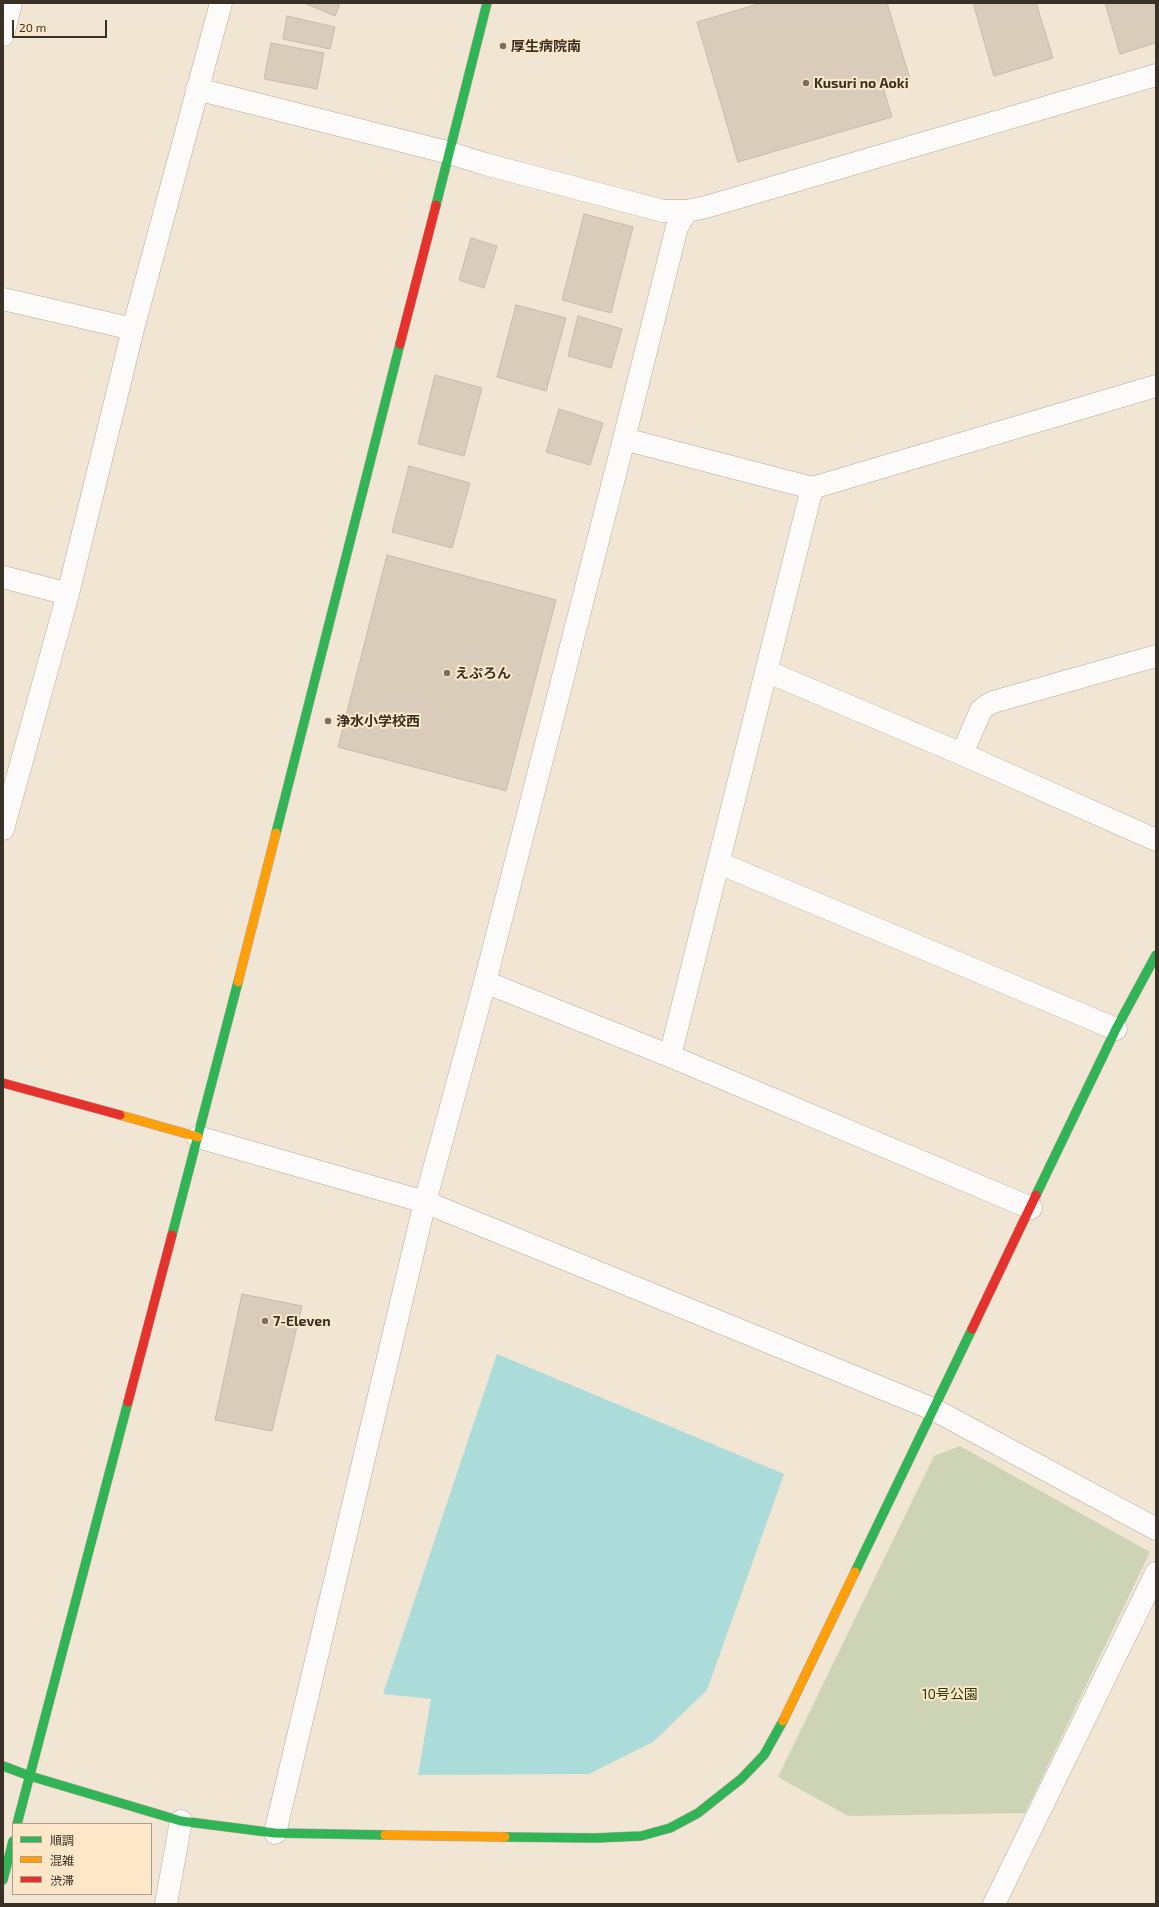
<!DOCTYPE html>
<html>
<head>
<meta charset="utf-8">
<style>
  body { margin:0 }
  #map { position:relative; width:1159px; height:1907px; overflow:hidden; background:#f1e5d4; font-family:"Exo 2","Noto Sans JP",sans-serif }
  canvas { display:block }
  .frame { position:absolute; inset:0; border:4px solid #393125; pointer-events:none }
  .legend { position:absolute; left:12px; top:1823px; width:140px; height:72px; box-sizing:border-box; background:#fde7c8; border:1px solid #af9e87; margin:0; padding:5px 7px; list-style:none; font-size:12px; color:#393125 }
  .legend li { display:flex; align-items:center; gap:8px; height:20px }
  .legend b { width:20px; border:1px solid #af9e87 }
  .scale { position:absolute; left:12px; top:20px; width:95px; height:18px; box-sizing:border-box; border:2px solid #393125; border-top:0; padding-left:5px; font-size:12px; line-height:14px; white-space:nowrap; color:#393125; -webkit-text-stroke:3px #fde7c8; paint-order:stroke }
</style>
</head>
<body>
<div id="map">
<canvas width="1159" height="1907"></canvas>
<div class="frame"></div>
<ul class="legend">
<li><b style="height:5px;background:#30b455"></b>順調</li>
<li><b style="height:5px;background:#ff9f0a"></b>混雑</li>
<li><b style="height:5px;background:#e5322d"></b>渋滞</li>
</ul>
<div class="scale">20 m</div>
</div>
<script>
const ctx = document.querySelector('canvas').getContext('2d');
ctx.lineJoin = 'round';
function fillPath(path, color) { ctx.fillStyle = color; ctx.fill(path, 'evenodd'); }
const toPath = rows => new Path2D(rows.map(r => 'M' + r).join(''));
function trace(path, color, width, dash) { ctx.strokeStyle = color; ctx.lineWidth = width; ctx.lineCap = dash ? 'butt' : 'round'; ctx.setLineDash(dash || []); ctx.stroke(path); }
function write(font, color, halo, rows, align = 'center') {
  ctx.font = font + ' "Exo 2","Noto Sans JP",sans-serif'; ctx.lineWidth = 4; ctx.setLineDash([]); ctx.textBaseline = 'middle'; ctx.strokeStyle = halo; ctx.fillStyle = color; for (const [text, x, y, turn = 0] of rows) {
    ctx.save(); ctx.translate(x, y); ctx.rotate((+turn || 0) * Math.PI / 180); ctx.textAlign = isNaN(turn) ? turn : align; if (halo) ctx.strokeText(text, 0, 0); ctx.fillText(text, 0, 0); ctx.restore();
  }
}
fillPath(toPath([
  [960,1446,1150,1552,1025,1813,848,1816,778,1777,934,1456]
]), '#cdd4b6');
fillPath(toPath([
  [497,1354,784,1474,707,1690,653,1742,589,1774,418,1775,431,1699,383,1694]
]), '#abdcda');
const building = toPath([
  [304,3,340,3,335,16,304,3],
  [762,3,887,3,910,79,883,87,892,117,738,162,697,22,762,3],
  [973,3,1036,3,1053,58,994,76,973,3],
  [1105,3,1154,3,1156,9,1156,43,1120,54,1105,3],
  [287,16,335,27,330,49,283,39,287,16],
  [271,43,324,53,317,89,264,79,271,43],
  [584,214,633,227,611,313,562,300,584,214],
  [471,238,497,246,484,288,459,280,471,238],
  [516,305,566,318,546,391,497,377,516,305],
  [578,316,622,329,611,368,568,356,578,316],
  [435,375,482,388,464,456,418,444,435,375],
  [559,409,603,423,590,465,546,452,559,409],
  [409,466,470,483,452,548,392,532,409,466],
  [387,555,556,600,506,791,338,747,387,555],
  [242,1294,302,1306,272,1431,215,1420,242,1294]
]);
fillPath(building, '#d9ccbb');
trace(building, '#c4bbae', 1);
const street = toPath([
  [3,35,11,3],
  [197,89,450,153,485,164,663,211,687,211,706,207,1156,75],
  [3,299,133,329],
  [624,439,812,488,1156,386],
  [3,577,68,594],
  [766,671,962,754,1156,840],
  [962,754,981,710,986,706,993,702,1156,656],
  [3,829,68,594,133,329,221,3],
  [719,863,1116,1029],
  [485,982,670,1056,1031,1208],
  [670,1056,812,488],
  [198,1137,425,1202,933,1409,1156,1529],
  [275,1833,425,1202,485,982,624,439,677,227,687,211],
  [166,1904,181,1821],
  [994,1904,1156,1573]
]);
const fast = toPath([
  [436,205,487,3],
  [276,833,400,344],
  [1036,1195,1116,1029,1156,955],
  [172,1235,238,982],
  [855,1572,972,1329],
  [3,1766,30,1776,181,1821,275,1833,385,1835],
  [17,1824,128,1402],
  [505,1837,595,1838,641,1836,670,1828,698,1813,741,1779,764,1755,783,1721],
  [3,1880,13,1841]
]);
const slow = toPath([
  [238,982,276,833],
  [120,1115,198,1137],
  [783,1721,855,1572],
  [385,1835,505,1837]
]);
const jam = toPath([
  [400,344,436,205],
  [3,1083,120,1115],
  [972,1329,1036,1195],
  [128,1402,172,1235]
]);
trace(street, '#b3aa9d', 23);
trace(fast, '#b3aa9d', 10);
trace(slow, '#b3aa9d', 10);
trace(jam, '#b3aa9d', 10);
trace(street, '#fdfbf9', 22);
trace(fast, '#30b455', 9);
trace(slow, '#ff9f0a', 9);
trace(jam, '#e5322d', 9);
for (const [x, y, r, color] of [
  [503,46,4,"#797062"],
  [806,83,4,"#797062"],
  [447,673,4,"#797062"],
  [328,721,4,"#797062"],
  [265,1321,4,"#797062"]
]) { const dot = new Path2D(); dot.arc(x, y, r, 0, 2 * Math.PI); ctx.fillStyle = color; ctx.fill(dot); trace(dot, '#fde7c8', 1.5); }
write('bold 14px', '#393125', '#fde7c8', [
  ["厚生病院南",511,46],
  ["Kusuri no Aoki",814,83],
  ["えぷろん",455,673],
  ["浄水小学校西",336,721],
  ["7-Eleven",273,1321]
], 'left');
write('14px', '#253d06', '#fde7c8', [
  ["10号公園",950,1694]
]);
</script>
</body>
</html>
